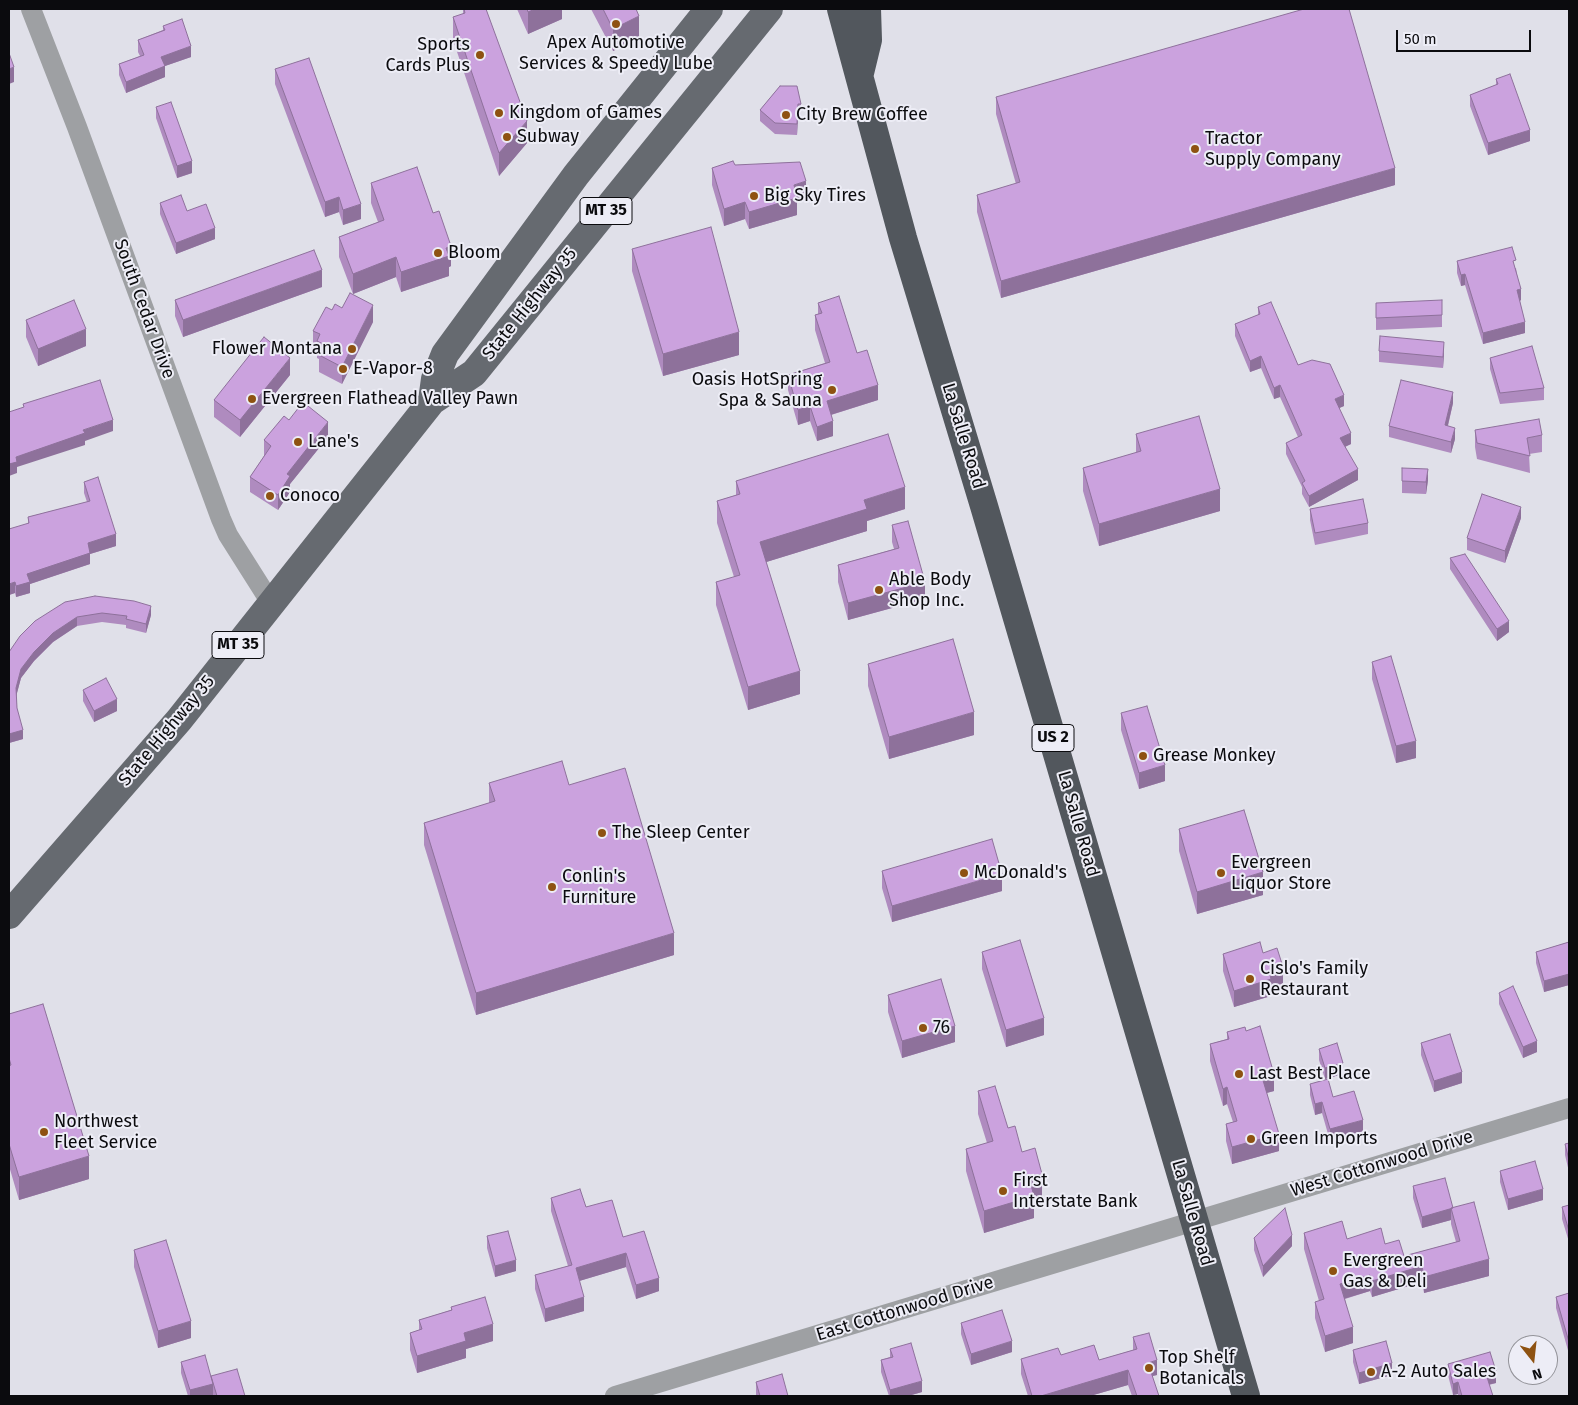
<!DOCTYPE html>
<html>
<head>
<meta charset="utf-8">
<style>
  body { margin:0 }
  #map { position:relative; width:1578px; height:1405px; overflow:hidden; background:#e0e0e9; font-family:"Fira Sans",sans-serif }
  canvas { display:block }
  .frame { position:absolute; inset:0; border:10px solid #0b0b0e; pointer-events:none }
  .north { position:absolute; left:1508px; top:1335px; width:50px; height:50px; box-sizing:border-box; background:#ededf6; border:1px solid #939399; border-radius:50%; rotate:164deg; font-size:14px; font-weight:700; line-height:20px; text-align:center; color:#0b0b0e }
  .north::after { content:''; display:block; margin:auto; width:18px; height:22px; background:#8e5211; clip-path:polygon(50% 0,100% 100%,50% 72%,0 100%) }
  .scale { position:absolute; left:1396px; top:30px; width:135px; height:22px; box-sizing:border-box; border:2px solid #0b0b0e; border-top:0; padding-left:6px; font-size:15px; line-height:18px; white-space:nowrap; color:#0b0b0e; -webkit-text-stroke:4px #ededf6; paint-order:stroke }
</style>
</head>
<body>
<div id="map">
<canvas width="1578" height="1405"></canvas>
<div class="frame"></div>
<div class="north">N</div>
<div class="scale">50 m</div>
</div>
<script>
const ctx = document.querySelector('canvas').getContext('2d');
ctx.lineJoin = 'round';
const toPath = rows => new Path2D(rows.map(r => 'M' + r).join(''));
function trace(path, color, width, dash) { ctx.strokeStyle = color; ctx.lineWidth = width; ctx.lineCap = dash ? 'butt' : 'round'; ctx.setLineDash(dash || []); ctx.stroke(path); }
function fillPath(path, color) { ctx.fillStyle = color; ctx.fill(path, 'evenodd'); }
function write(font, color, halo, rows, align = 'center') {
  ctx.font = font + ' "Fira Sans",sans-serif'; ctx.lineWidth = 4; ctx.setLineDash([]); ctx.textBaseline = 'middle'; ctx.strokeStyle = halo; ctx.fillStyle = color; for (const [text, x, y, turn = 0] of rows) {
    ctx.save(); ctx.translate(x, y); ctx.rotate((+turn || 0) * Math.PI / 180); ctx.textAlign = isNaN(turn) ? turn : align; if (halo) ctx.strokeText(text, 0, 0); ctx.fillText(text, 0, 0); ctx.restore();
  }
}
trace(toPath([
  [31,9,77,127,221,519,228,535,271,603],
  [615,1396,1569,1108]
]), '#9ea0a3', 20);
trace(toPath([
  [432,401,435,379,445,354,576,175,709,9],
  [9,915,179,720,432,401,474,373,769,9]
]), '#666a70', 28);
trace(toPath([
  [841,9,903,238,984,506,1246,1396],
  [860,73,868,40,867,9]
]), '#52575d', 28);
fillPath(toPath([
  [463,9,486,9,527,143,499,176,453,40,453,17,463,14],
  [517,9,562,9,562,19,528,34],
  [591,9,636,9,639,38,613,51],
  [163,26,191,57,165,66,165,77,126,93,119,75,119,64,140,56,138,52,138,40,163,30],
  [275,69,361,219,343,225,339,212,325,217,275,84],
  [1496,79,1530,141,1488,155,1470,106,1470,95,1496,85],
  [780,86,801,104,801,115,798,115,797,135,775,134,760,121,760,110],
  [996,97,1395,185,1001,298,977,212,977,195,1016,184,996,114],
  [156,107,192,173,177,178,156,118],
  [735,165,806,198,797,201,797,215,749,229,745,219,724,226,712,185,712,168],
  [371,183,451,266,449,267,449,276,401,292,396,277,353,294,339,257,339,237,378,222,371,203],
  [160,203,187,211,215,239,176,254,160,214],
  [632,249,739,355,663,376,632,271],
  [1457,261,1516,268,1521,300,1520,301,1525,333,1483,344,1465,285,1461,286,1457,273],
  [322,287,183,337,175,316,175,300],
  [818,303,857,353,878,400,831,415,833,436,817,441,810,421,798,425,788,390,788,375,825,363,815,330,815,315,818,314],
  [1376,303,1442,315,1442,327,1376,330],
  [1258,307,1298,365,1344,406,1339,408,1351,444,1345,447,1358,480,1309,507,1302,494,1302,487,1286,454,1286,443,1298,437,1280,397,1274,399,1261,368,1250,372,1235,336,1235,324,1258,315],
  [26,320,86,346,38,366,26,337],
  [373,322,342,384,319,372,319,359,317,358,317,350,313,348,313,331],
  [1379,351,1444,353,1443,368,1379,362],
  [1490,358,1544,388,1544,400,1500,404,1490,369],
  [290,375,240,437,214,417,214,400],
  [1453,403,1448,426,1455,439,1451,453,1389,437,1389,426],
  [289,420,328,437,290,484,290,492,278,510,250,492,250,477,264,456,264,440],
  [1475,430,1542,435,1542,452,1529,454,1530,473,1477,459,1475,447],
  [1136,434,1220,511,1099,546,1083,491,1083,468,1136,453],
  [1402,468,1428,480,1426,494,1402,493],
  [736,481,905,509,867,521,867,531,766,562,800,694,748,710,716,605,716,582,734,577,717,523,717,501,736,495],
  [84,482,116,546,90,554,90,564,30,584,30,593,16,597,15,593,9,595,28,524,28,517,87,502,84,493],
  [1310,509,1368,523,1368,534,1315,545,1310,520],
  [1521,518,1505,563,1467,550,1467,538],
  [892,525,925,599,848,620,838,582,838,565,894,549,892,542],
  [1450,558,1509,632,1497,641,1450,569],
  [65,602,151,615,146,633,126,628,126,625,102,622,77,626,53,642,34,661,21,678,16,696,17,708,23,739,9,743,9,652],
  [1372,662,1416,758,1396,763,1372,679],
  [868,664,974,735,889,759,868,686],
  [83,690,117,711,94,722,83,701],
  [1121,713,1165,781,1139,789,1121,730],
  [489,783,569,785,674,955,476,1015,424,845,424,823,489,803],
  [1179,829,1263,895,1197,914,1179,851],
  [882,871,1002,891,892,922,882,888],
  [1569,942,1569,985,1544,992,1536,963,1536,952],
  [982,952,1044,1035,1006,1047,982,969],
  [1263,953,1283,983,1279,985,1279,989,1271,992,1271,996,1234,1007,1223,971,1223,954],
  [1499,993,1537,1052,1523,1058,1499,1004],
  [888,995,955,1042,902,1058,888,1012],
  [9,1014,89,1179,19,1200,9,1166],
  [1246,1031,1274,1091,1267,1093,1279,1151,1232,1164,1226,1141,1226,1124,1233,1122,1227,1104,1223,1106,1210,1061,1210,1044,1227,1039,1227,1032],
  [1421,1043,1462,1083,1434,1092,1421,1055],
  [1319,1049,1343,1074,1325,1079,1319,1060],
  [1310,1084,1363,1131,1330,1141,1322,1113,1315,1115,1310,1095],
  [978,1091,1008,1128,1022,1152,1042,1196,1034,1198,1034,1218,984,1233,966,1171,966,1149,987,1143,978,1114],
  [1569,1143,1569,1172,1565,1155,1565,1144],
  [1500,1171,1543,1200,1508,1210,1500,1182],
  [1413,1186,1453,1208,1489,1276,1424,1293,1422,1282,1372,1297,1370,1291,1345,1299,1353,1343,1325,1352,1315,1318,1315,1302,1319,1301,1304,1249,1304,1233,1385,1244,1404,1256,1456,1242,1451,1224,1451,1220,1422,1228,1413,1198],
  [551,1198,586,1207,623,1237,659,1291,636,1299,626,1267,579,1281,584,1311,545,1322,535,1289,535,1275,568,1266,551,1211],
  [1569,1205,1569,1242,1562,1219,1562,1207],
  [487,1236,516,1271,495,1277,487,1248],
  [1254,1238,1292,1246,1263,1277,1254,1250],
  [134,1250,191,1338,158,1348,134,1267],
  [1569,1293,1569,1354,1556,1308,1556,1297],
  [451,1307,493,1341,466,1349,466,1358,417,1373,410,1350,410,1333,419,1330,419,1320,451,1310],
  [961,1323,1012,1352,971,1365,961,1334],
  [1133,1337,1157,1375,1152,1376,1159,1396,1132,1396,1128,1385,1090,1396,1028,1396,1021,1374,1021,1359,1061,1355,1099,1360,1133,1350],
  [890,1349,922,1392,908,1396,889,1396,881,1372,881,1360,890,1357],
  [1353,1350,1392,1375,1359,1384,1353,1362],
  [181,1362,211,1377,245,1396,213,1396,213,1394,213,1395,208,1396,188,1396,181,1373],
  [1448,1364,1496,1383,1489,1385,1493,1396,1458,1396,1458,1394,1453,1395,1448,1375],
  [756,1382,788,1396,756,1396]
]), '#af8bbf');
fillPath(toPath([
  [535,9,562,9,562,19,528,34,528,12],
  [639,16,639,38,613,51,613,29],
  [191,46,191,57,165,66,165,77,126,93,126,82,161,57],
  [14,67,14,82,9,84,9,69],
  [798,104,798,115,797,135,797,124],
  [527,121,527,143,499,176,499,153],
  [1530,130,1530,141,1488,155,1488,143],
  [192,161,192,173,177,178,177,166],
  [1395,168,1395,185,1001,298,1001,281],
  [806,181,806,198,797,201,797,215,749,229,749,212,794,185],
  [339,197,339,212,325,217,325,202],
  [745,202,745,219,724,226,724,209],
  [361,204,361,219,343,225,343,210],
  [215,228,215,239,176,254,176,243],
  [451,246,451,266,449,267,449,276,401,292,401,272,446,248],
  [396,257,396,277,353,294,353,274],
  [322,270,322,287,183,337,183,320],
  [1465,274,1465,285,1461,286,1461,275],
  [1521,289,1521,300,1517,302,1517,290],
  [373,305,373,322,342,384,342,367],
  [1525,322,1525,333,1483,344,1483,333],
  [86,329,86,346,38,366,38,349],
  [739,332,739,355,663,376,663,354],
  [1444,342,1444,353,1443,368,1443,357],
  [1261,356,1261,368,1250,372,1250,361],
  [290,358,290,375,240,437,240,420],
  [9,367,10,367,10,378,9,379],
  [878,385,878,400,827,416,827,401],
  [1280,385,1280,397,1274,399,1274,388],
  [1453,392,1453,403,1445,437,1445,425],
  [1344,395,1344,406,1335,410,1335,399],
  [810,406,810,421,798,425,798,410],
  [113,420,113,431,85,441,85,445,17,467,17,473,9,476,9,464,16,457,83,430],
  [833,421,833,436,817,441,817,427],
  [328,422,328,437,290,484,290,492,278,510,278,495,287,474],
  [1455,428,1455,439,1451,453,1451,442],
  [1351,433,1351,444,1340,449,1340,438],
  [1358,469,1358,480,1309,507,1309,496],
  [1428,469,1428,480,1426,494,1426,482],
  [905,487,905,509,867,521,867,531,760,564,760,542,864,500],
  [1220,489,1220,511,1099,546,1099,524],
  [1521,507,1521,518,1505,563,1505,551],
  [116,534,116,546,90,554,90,564,30,584,30,593,16,597,16,586,27,574,88,543],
  [15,582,15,593,9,595,9,584],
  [925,582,925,599,848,620,848,603],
  [151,606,151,615,146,633,146,624],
  [77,617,77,626,53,642,34,661,21,678,16,697,16,688,21,669,34,652,53,633],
  [1509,621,1509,632,1497,641,1497,629],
  [800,671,800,694,748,710,748,687],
  [117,699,117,711,94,722,94,711],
  [974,712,974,735,889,759,889,737],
  [23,730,23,739,9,743,9,734],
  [1416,741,1416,758,1396,763,1396,746],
  [1165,765,1165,781,1139,789,1139,773],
  [1263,872,1263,895,1197,914,1197,892],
  [1002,874,1002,891,892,922,892,906],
  [674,933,674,955,476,1015,476,993],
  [1283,967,1283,983,1279,985,1279,989,1271,992,1271,996,1234,1007,1234,991,1270,975,1277,968],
  [1569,974,1569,985,1544,992,1544,981],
  [1044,1018,1044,1035,1006,1047,1006,1030],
  [955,1026,955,1042,902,1058,902,1041],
  [1537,1041,1537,1052,1523,1058,1523,1047],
  [1343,1063,1343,1074,1325,1079,1325,1068],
  [1462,1072,1462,1083,1434,1092,1434,1081],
  [1274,1074,1274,1091,1262,1094,1262,1077],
  [1227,1087,1227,1104,1223,1106,1223,1089],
  [1322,1102,1322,1113,1315,1115,1315,1104],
  [1363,1120,1363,1131,1330,1141,1330,1129],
  [1279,1134,1279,1151,1232,1164,1232,1147],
  [89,1156,89,1179,19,1200,19,1177],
  [1042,1174,1042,1196,1034,1198,1034,1218,984,1233,984,1211,1029,1178],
  [1543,1189,1543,1200,1508,1210,1508,1199],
  [1451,1208,1451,1220,1422,1228,1422,1217],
  [1292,1235,1292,1246,1263,1277,1263,1266],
  [626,1253,626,1267,576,1282,576,1268],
  [1489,1259,1489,1276,1424,1293,1424,1277],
  [516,1260,516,1271,495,1277,495,1266],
  [1422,1266,1422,1282,1372,1297,1372,1281],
  [1370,1275,1370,1291,1340,1300,1340,1284],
  [659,1278,659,1291,636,1299,636,1285],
  [584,1297,584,1311,545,1322,545,1309],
  [191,1321,191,1338,158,1348,158,1331],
  [493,1324,493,1341,466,1349,466,1358,417,1373,417,1356,464,1333],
  [1353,1327,1353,1343,1325,1352,1325,1336],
  [1012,1341,1012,1352,971,1365,971,1354],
  [1157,1360,1157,1375,1148,1377,1148,1363],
  [1392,1363,1392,1375,1359,1384,1359,1373],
  [1128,1370,1128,1385,1090,1396,1041,1396],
  [1496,1371,1496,1383,1486,1385,1486,1374],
  [922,1381,922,1392,908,1396,890,1396,890,1390],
  [1458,1382,1458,1394,1453,1395,1453,1384],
  [213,1384,213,1395,208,1396,190,1396,190,1390]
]), '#8e719b');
const building = toPath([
  [464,9,486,9,527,121,499,153,453,17,465,13,464,9],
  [527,9,535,9,528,12,527,9],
  [603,9,636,9,639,16,613,29,603,9],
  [1304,9,1349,9,1395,168,1001,281,977,195,1020,182,996,97,1304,9],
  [182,19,191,46,161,57,165,66,126,82,119,64,144,55,138,40,165,30,163,26,182,19],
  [9,53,14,67,9,69,9,53],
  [309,58,361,204,343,210,339,197,325,202,275,69,309,58],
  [1510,74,1530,130,1488,143,1470,95,1498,84,1496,79,1510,74],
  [780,86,797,86,801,104,798,104,797,124,775,123,760,110,780,86],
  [171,102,192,161,177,166,156,107,171,102],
  [733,161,735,165,800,162,806,181,794,185,797,198,749,212,745,202,724,209,712,168,733,161],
  [417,167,433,213,439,211,451,246,446,248,449,256,401,272,396,257,353,274,339,237,384,220,371,183,417,167],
  [181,195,187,211,206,204,215,228,176,243,160,203,181,195],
  [711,227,739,332,663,354,632,249,711,227],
  [1512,247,1516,260,1513,261,1521,289,1517,290,1525,322,1483,333,1465,274,1461,275,1457,261,1512,247],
  [314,250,322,270,183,320,175,300,314,250],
  [350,293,373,305,342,367,319,355,325,345,317,341,320,334,313,331,326,307,332,310,335,304,342,308,350,293],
  [839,296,857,353,867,350,878,385,827,401,833,421,817,427,810,406,798,410,788,375,830,362,815,315,822,313,818,303,839,296],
  [74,300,86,329,38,349,26,320,74,300],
  [1442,300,1442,315,1376,318,1376,303,1442,300],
  [1271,302,1298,365,1312,360,1330,364,1344,395,1335,399,1351,433,1340,438,1358,469,1309,496,1302,483,1305,481,1286,443,1302,435,1280,385,1274,388,1261,356,1250,361,1235,324,1260,314,1258,307,1271,302],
  [1380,336,1444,342,1443,357,1379,351,1380,336],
  [264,337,290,358,240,420,214,400,264,337],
  [1532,346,1544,388,1500,393,1490,358,1532,346],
  [100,380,113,420,83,430,85,433,16,457,17,462,9,464,9,412,24,407,23,404,100,380],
  [1401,380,1453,392,1445,425,1455,428,1451,442,1389,426,1401,380],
  [303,402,328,422,287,474,290,476,278,495,250,477,271,446,264,440,284,416,289,420,303,402],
  [1199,416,1220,489,1099,524,1083,468,1141,451,1136,434,1199,416],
  [1539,419,1542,435,1527,438,1530,456,1477,443,1475,430,1539,419],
  [888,434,905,487,864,500,867,509,760,542,800,671,748,687,716,582,740,575,717,501,740,494,736,481,888,434],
  [1402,468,1428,469,1426,482,1402,481,1402,468],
  [98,477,116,534,88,543,90,553,27,574,30,582,16,586,15,582,9,584,9,529,29,523,28,517,90,501,84,482,98,477],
  [1482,494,1521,507,1505,551,1467,538,1482,494],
  [1363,499,1368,523,1315,533,1310,509,1363,499],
  [908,521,925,582,848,603,838,565,899,548,892,525,908,521],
  [1465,554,1509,621,1497,629,1450,558,1465,554],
  [95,596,134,601,151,606,146,624,126,619,127,616,102,613,77,617,53,633,34,652,21,669,16,688,17,708,23,730,9,734,9,652,20,636,35,621,65,602,95,596],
  [953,639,974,712,889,737,868,664,953,639],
  [1391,656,1416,741,1396,746,1372,662,1391,656],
  [106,678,117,699,94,711,83,690,106,678],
  [1147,706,1165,765,1139,773,1121,713,1147,706],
  [562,761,569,785,625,768,674,933,476,993,424,823,495,801,489,783,562,761],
  [1244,810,1263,872,1197,892,1179,829,1244,810],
  [992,839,1002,874,892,906,882,871,992,839],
  [1020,940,1044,1018,1006,1030,982,952,1020,940],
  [1260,942,1263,953,1277,948,1283,967,1277,968,1279,972,1270,975,1271,979,1234,991,1223,954,1260,942],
  [1569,942,1569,974,1544,981,1536,952,1569,942],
  [941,979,955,1026,902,1041,888,995,941,979],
  [1513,986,1537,1041,1523,1047,1499,993,1513,986],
  [43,1004,89,1156,19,1177,9,1144,9,1066,11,1065,9,1058,9,1014,43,1004],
  [1260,1026,1274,1074,1262,1077,1279,1134,1232,1147,1226,1124,1237,1121,1227,1087,1223,1089,1210,1044,1229,1039,1227,1032,1245,1027,1246,1031,1260,1026],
  [1450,1034,1462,1072,1434,1081,1421,1043,1450,1034],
  [1337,1043,1343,1063,1325,1068,1319,1049,1337,1043],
  [1328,1079,1333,1097,1354,1091,1363,1120,1330,1129,1322,1102,1315,1104,1310,1084,1328,1079],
  [995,1086,1008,1128,1015,1126,1022,1152,1035,1148,1042,1174,1029,1178,1034,1196,984,1211,966,1149,993,1141,978,1091,995,1086],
  [1569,1143,1569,1160,1565,1144,1569,1143],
  [1535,1161,1543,1189,1508,1199,1500,1171,1535,1161],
  [1445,1178,1453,1208,1422,1217,1413,1186,1445,1178],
  [580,1189,586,1207,612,1200,623,1237,644,1231,659,1278,636,1285,626,1253,576,1268,584,1297,545,1309,535,1275,572,1265,551,1198,580,1189],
  [1474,1202,1489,1259,1424,1277,1422,1266,1372,1281,1370,1275,1340,1284,1353,1327,1325,1336,1315,1302,1324,1299,1304,1233,1342,1221,1347,1239,1381,1228,1385,1244,1399,1240,1404,1256,1460,1241,1451,1208,1474,1202],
  [1569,1205,1569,1231,1562,1207,1569,1205],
  [1285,1208,1292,1235,1263,1266,1254,1238,1285,1208],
  [508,1231,516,1260,495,1266,487,1236,508,1231],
  [166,1240,191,1321,158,1331,134,1250,166,1240],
  [1569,1293,1569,1342,1556,1297,1569,1293],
  [485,1297,493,1324,464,1333,466,1341,417,1356,410,1333,422,1329,419,1320,452,1310,451,1307,485,1297],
  [1002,1310,1012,1341,971,1354,961,1323,1002,1310],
  [1149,1333,1157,1360,1148,1363,1159,1396,1137,1396,1128,1370,1041,1396,1032,1396,1021,1359,1058,1348,1061,1355,1094,1345,1099,1360,1137,1349,1133,1337,1149,1333],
  [1386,1341,1392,1363,1359,1373,1353,1350,1386,1341],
  [911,1343,922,1381,890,1390,881,1360,893,1357,890,1349,911,1343],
  [1490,1352,1496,1371,1486,1374,1493,1396,1462,1396,1458,1382,1453,1384,1448,1364,1490,1352],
  [205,1355,213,1384,190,1390,181,1362,205,1355],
  [237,1369,245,1396,217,1396,211,1376,237,1369],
  [782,1374,788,1396,760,1396,756,1382,782,1374]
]);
fillPath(building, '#cba2de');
trace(building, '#8e719b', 1);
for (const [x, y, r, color] of [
  [616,24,5,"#8e5211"],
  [480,55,5,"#8e5211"],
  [499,113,5,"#8e5211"],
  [786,115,5,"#8e5211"],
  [507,137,5,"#8e5211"],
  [1195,149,5,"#8e5211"],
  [754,196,5,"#8e5211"],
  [438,253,5,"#8e5211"],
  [352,349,5,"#8e5211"],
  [343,369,5,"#8e5211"],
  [832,390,5,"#8e5211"],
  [252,399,5,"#8e5211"],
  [298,442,5,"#8e5211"],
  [270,496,5,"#8e5211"],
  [879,590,5,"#8e5211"],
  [1143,756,5,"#8e5211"],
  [602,833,5,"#8e5211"],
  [964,873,5,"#8e5211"],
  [1221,873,5,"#8e5211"],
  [552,887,5,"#8e5211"],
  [1250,979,5,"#8e5211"],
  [923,1028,5,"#8e5211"],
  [1239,1074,5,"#8e5211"],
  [44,1132,5,"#8e5211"],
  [1251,1139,5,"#8e5211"],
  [1003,1191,5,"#8e5211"],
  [1333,1271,5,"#8e5211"],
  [1149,1368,5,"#8e5211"],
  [1371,1372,5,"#8e5211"]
]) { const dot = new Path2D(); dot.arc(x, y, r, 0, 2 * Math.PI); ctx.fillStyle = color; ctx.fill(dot); trace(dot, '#ededf6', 2); }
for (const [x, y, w] of [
  [606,211,52],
  [238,645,52],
  [1053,738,42]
]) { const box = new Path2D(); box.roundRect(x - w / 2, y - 13.5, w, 27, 4); ctx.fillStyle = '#ededf6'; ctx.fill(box); trace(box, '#0b0b0e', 1); }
write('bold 16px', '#0b0b0e', null, [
  ["MT 35",606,211],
  ["MT 35",238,645],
  ["US 2",1053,738]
]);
write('18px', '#0b0b0e', '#ededf6', [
  ["Apex Automotive",616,43,"center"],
  ["Services & Speedy Lube",616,64,"center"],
  ["Sports",470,45,"right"],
  ["Cards Plus",470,66,"right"],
  ["Kingdom of Games",509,113],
  ["City Brew Coffee",796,115],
  ["Subway",517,137],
  ["Tractor",1205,139],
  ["Supply Company",1205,160],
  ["Big Sky Tires",764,196],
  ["Bloom",448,253],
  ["Flower Montana",342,349,"right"],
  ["E-Vapor-8",353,369],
  ["Oasis HotSpring",822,380,"right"],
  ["Spa & Sauna",822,401,"right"],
  ["Evergreen Flathead Valley Pawn",262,399],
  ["Lane's",308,442],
  ["Conoco",280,496],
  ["Able Body",889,580],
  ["Shop Inc.",889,601],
  ["Grease Monkey",1153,756],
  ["The Sleep Center",612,833],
  ["Evergreen",1231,863],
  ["Liquor Store",1231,884],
  ["McDonald's",974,873],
  ["Conlin's",562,877],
  ["Furniture",562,898],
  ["Cislo's Family",1260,969],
  ["Restaurant",1260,990],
  ["76",933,1028],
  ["Last Best Place",1249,1074],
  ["Northwest",54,1122],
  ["Fleet Service",54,1143],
  ["Green Imports",1261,1139],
  ["First",1013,1181],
  ["Interstate Bank",1013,1202],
  ["Evergreen",1343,1261],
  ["Gas & Deli",1343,1282],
  ["Top Shelf",1159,1358],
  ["Botanicals",1159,1379],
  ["A-2 Auto Sales",1381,1372]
], 'left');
write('18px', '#0b0b0e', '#ededf6', [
  ["State Highway 35",530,304,-51],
  ["South Cedar Drive",144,309,70],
  ["La Salle Road",963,436,73],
  ["State Highway 35",167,731,-50],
  ["La Salle Road",1078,824,74],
  ["West Cottonwood Drive",1382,1164,-17],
  ["La Salle Road",1192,1213,74],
  ["East Cottonwood Drive",905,1309,-17]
]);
</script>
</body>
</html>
